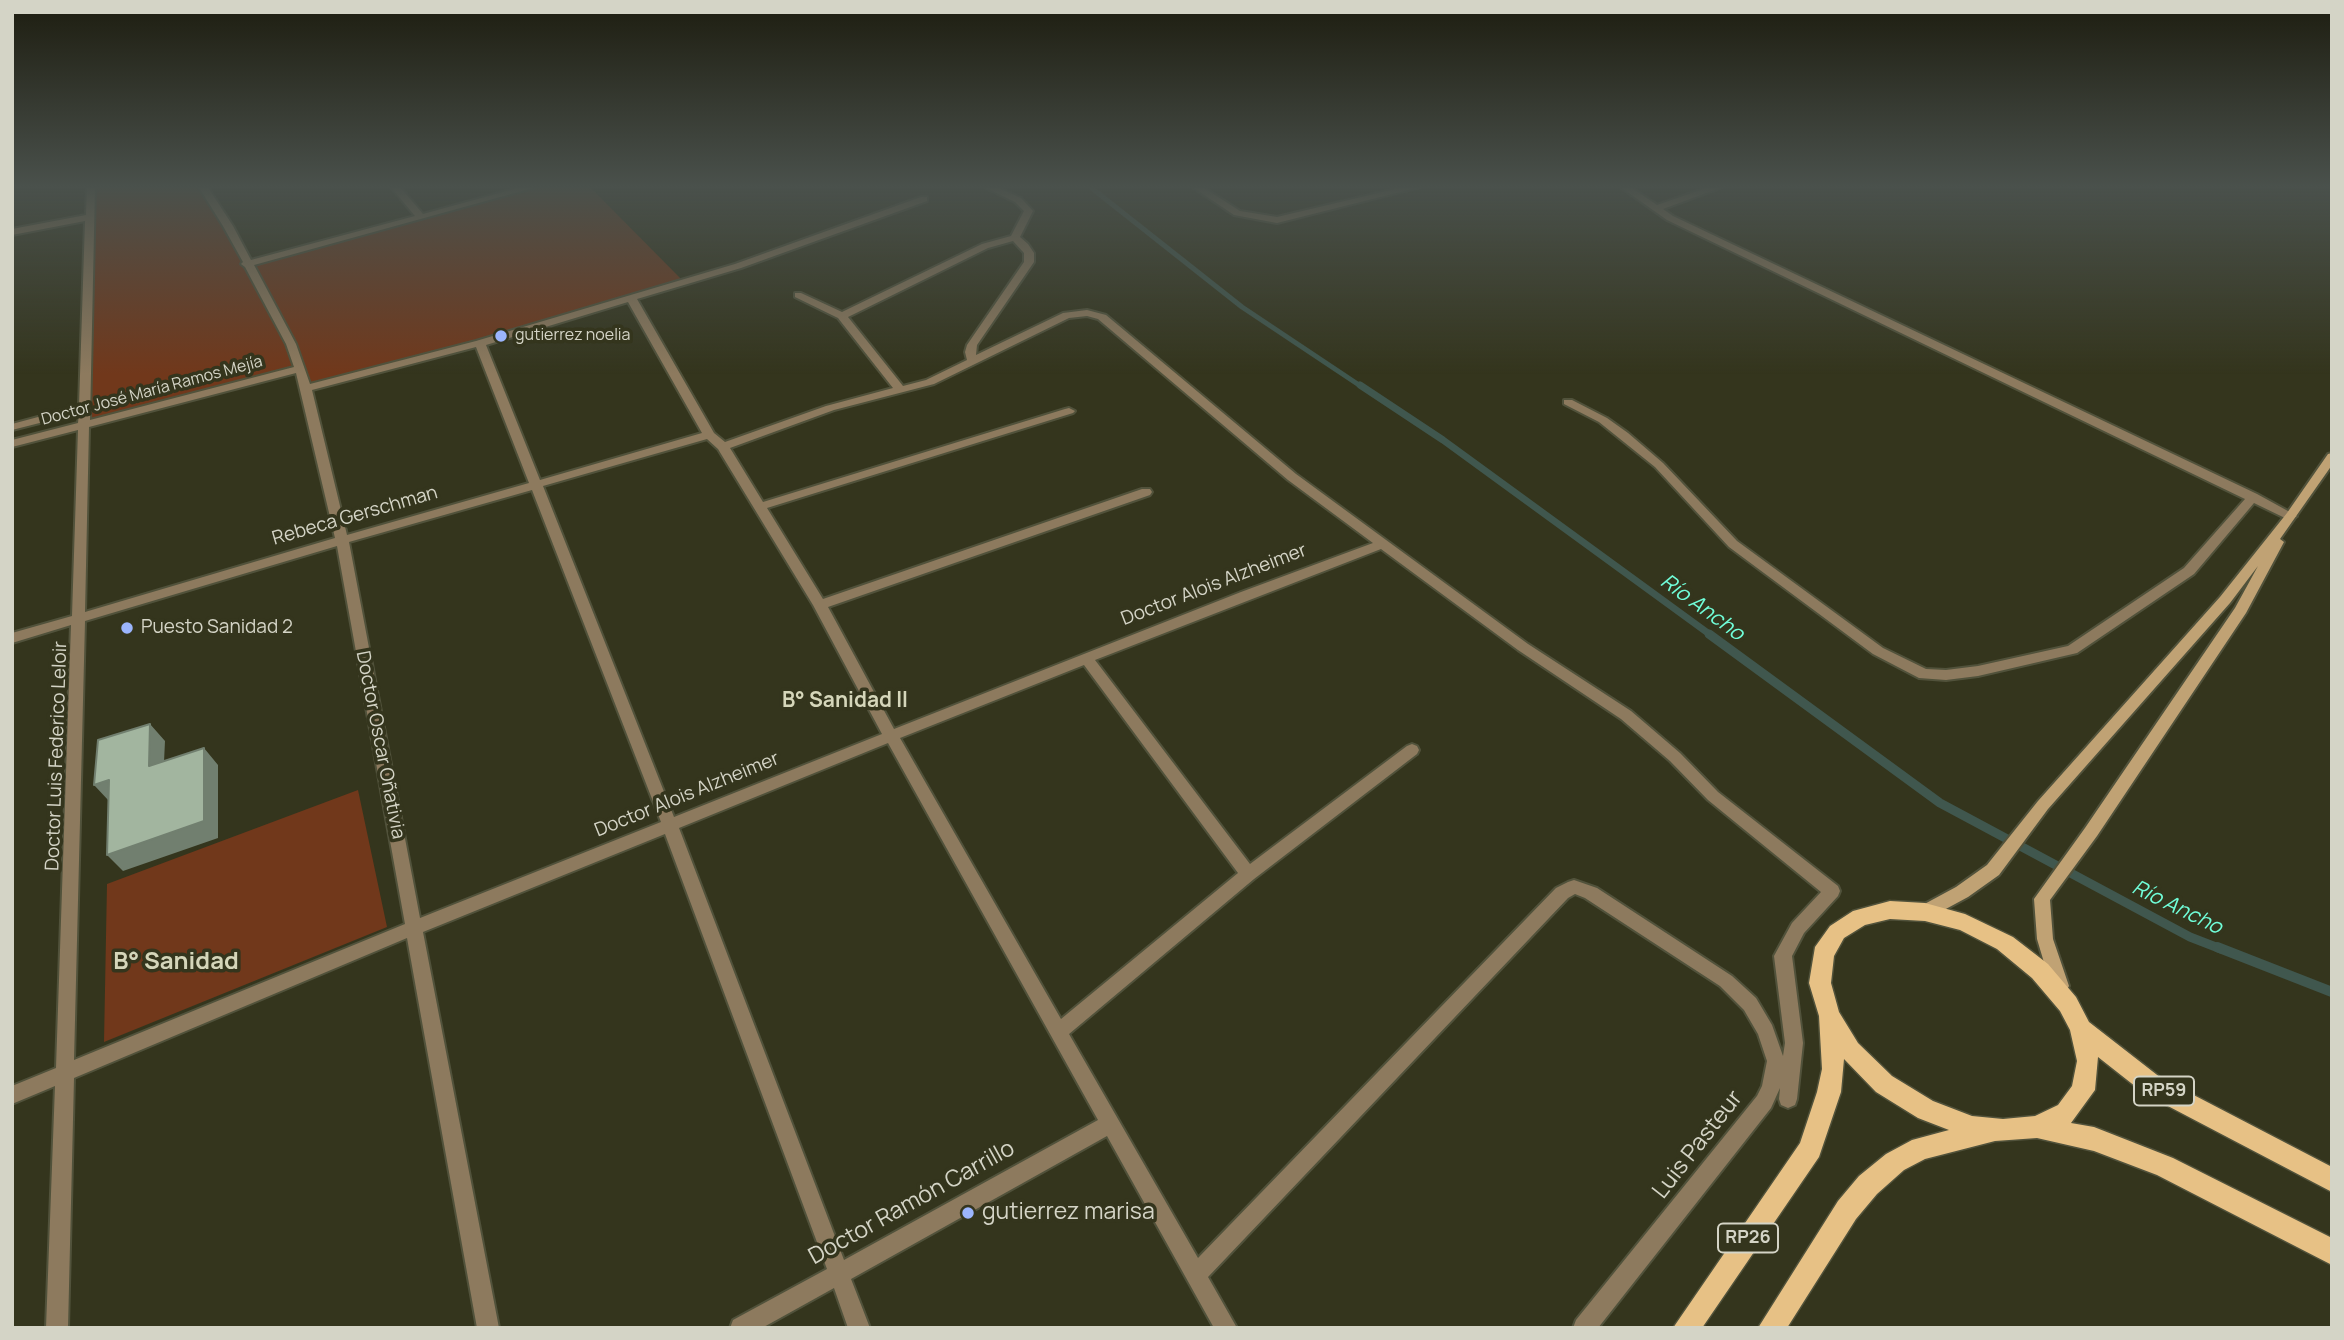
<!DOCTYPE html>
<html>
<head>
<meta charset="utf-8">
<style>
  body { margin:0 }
  #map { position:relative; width:2344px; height:1340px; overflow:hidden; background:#34351d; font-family:Manrope,sans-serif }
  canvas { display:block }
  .frame { position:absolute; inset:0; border:14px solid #d4d4c6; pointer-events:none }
</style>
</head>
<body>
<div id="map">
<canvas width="2344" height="1340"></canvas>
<div class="frame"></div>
</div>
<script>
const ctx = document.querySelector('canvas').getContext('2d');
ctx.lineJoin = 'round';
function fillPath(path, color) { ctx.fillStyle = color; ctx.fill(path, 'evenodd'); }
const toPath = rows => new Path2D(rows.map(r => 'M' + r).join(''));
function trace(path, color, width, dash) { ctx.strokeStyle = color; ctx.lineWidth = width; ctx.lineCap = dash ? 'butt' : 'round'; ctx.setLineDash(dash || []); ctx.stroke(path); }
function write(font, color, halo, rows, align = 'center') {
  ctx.font = font + ' Manrope,sans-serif'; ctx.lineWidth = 7; ctx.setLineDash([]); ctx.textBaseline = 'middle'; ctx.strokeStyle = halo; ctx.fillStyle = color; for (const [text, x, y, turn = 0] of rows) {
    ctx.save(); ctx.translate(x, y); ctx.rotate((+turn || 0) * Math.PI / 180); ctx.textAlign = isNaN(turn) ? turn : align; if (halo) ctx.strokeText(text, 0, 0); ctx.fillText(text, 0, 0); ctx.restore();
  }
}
fillPath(toPath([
  [93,186,202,186,247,264,536,186,589,186,684,282,306,388,298,370,85,425],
  [358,790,387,927,104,1042,107,884]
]), '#71381b');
trace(toPath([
  [1089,186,1242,307,1362,387]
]), '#40574e', 5);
trace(toPath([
  [1360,385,1443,440,1712,636]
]), '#40574e', 7);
trace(toPath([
  [1709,634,1940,803,2190,937,2221,949]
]), '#40574e', 9);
trace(toPath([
  [2217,947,2332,992]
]), '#40574e', 10);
const street = toPath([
  [87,186,95,186,90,420,294,367,286,344,245,267,241,264,243,262,223,226,198,186,207,186,233,226,251,260,415,216,390,186,399,186,423,214,525,186,540,186,254,265,296,344,310,384,476,341,735,264,921,197,927,197,927,201,741,268,637,299,714,433,725,442,826,406,893,388,838,318,795,297,795,293,801,293,842,312,982,244,1011,236,1024,211,1015,202,982,186,994,186,1021,198,1033,211,1020,237,1028,244,1034,253,1034,262,977,345,976,355,1063,313,1087,310,1106,315,1296,474,1528,644,1631,711,1680,753,1718,792,1838,886,1840,891,1838,896,1804,933,1792,956,1803,1043,1797,1099,1795,1105,1788,1108,1781,1105,1779,1099,1780,1088,1771,1108,1598,1328,1573,1328,1576,1320,1757,1096,1762,1086,1767,1061,1758,1034,1744,1010,1720,986,1585,898,1575,894,1568,898,1208,1277,1237,1328,1214,1328,1107,1136,851,1279,870,1328,848,1328,834,1288,762,1328,730,1328,733,1320,827,1269,665,834,423,932,499,1328,477,1328,407,938,74,1078,68,1328,46,1328,55,1086,12,1104,12,1086,56,1068,71,625,12,643,12,633,72,616,78,430,12,447,12,440,78,423,79,413,12,430,12,424,79,406,85,221,12,235,12,229,86,215,87,186],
  [1013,241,1024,253,1024,262,967,345,965,352,967,360,926,380,903,386,848,317,988,248,1013,241],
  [628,302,702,433,540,480,486,345,628,302],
  [1087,316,1098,319,1288,480,1373,543,1241,592,894,729,828,607,1150,495,1152,492,1150,489,1142,489,823,599,767,508,1073,413,1075,411,1069,408,1065,409,763,502,730,448,834,410,934,384,1069,318,1087,316],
  [476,347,529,483,347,535,312,390,476,347],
  [296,373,335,538,85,612,89,427,296,373],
  [707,439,718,449,813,605,882,734,674,817,543,486,707,439],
  [532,490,661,822,420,918,349,542,532,490],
  [337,546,405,924,74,1060,85,621,337,546],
  [1381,549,1518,650,1621,719,1670,761,1708,800,1821,892,1792,923,1774,956,1785,1043,1783,1056,1772,1025,1756,998,1732,976,1597,888,1574,880,1568,882,1556,888,1198,1258,1069,1034,1254,879,1417,754,1419,750,1417,746,1412,744,1407,746,1250,864,1095,660,1381,549],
  [1084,665,1238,873,1061,1019,900,738,1084,665],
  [888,743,1098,1120,844,1260,679,828,888,743],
  [1191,186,1201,186,1240,211,1277,217,1408,186,1424,186,1277,223,1234,215,1191,186],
  [1619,186,1629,186,1657,205,1712,186,1725,186,1663,209,1673,216,2257,494,2297,516,2291,520,2287,519,2254,503,2194,574,2077,653,1978,676,1946,680,1919,678,1873,654,1729,547,1655,467,1599,422,1564,404,1564,400,1572,400,1607,418,1628,433,1663,463,1737,541,1883,648,1926,669,1946,670,1978,666,2068,646,2184,568,2245,499,1667,220,1619,186]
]);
const secondary = toPath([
  [2332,453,2332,465,2280,539,2284,542,2246,613,2097,836,2050,900,2053,939,2069,986,2066,991,2060,994,2054,991,2051,986,2037,939,2034,899,2085,828,2235,608,2258,566,2230,603,2048,809,1999,875,1968,897,1931,917,1925,919,1919,917,1917,912,1919,907,1956,887,1987,865,2038,801,2220,597,2287,513,2328,454,2332,453]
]);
const primary = toPath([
  [1890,901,1925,903,1965,914,2013,937,2048,964,2076,997,2089,1022,2161,1078,2332,1167,2332,1192,2145,1094,2098,1057,2095,1090,2071,1123,2094,1127,2173,1158,2332,1238,2332,1265,2157,1175,2094,1151,2037,1138,1995,1141,1925,1159,1904,1170,1877,1194,1856,1219,1787,1328,1758,1328,1838,1201,1859,1176,1886,1154,1912,1140,1949,1130,1918,1118,1876,1092,1844,1059,1841,1092,1819,1157,1702,1328,1673,1328,1800,1143,1817,1092,1822,1069,1819,1016,1809,983,1815,947,1830,926,1853,911,1890,901],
  [1890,919,1925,921,1960,930,1997,949,2032,978,2060,1011,2070,1030,2077,1061,2072,1086,2058,1105,2035,1116,2003,1119,1972,1116,1933,1101,1892,1076,1858,1043,1839,1012,1831,983,1834,956,1844,938,1865,925,1890,919]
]);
trace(street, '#51523b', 4);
trace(secondary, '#51523b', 4);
trace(primary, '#51523b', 3);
fillPath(street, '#8d7a5e');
fillPath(secondary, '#c0a274');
fillPath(primary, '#e7c185');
fillPath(toPath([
  [150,724,165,741,163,783,149,766],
  [204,748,218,765,218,838,123,871,107,855],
  [109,780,109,801,94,785]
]), '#717f6f');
const building = toPath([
  [150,724,149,766,204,748,204,821,107,855,109,780,94,785,98,740,150,724]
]);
fillPath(building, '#a2b59f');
trace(building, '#717f6f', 2);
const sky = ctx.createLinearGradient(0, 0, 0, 374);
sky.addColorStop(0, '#1d1d10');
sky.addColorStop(0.5, '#4a514c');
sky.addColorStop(1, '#4a514c00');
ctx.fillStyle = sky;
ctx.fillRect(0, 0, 2344, 374);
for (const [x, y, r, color] of [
  [501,336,7,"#9bb5fd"],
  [127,628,7,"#9bb5fd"],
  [968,1213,7,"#9bb5fd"]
]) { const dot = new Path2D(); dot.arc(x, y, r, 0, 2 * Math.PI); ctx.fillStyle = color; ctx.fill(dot); trace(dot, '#34351d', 2.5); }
write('16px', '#d4d4c6', '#34351d', [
  ["gutierrez noelia",515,336]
], 'left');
write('16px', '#d4d4c6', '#34351d', [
  ["Doctor José María Ramos Mejía",152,391,-15]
]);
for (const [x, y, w] of [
  [2164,1091,60],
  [1748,1238,60]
]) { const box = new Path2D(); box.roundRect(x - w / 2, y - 14.5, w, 29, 5); ctx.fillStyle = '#34351d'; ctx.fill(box); trace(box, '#d4d4c6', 2); }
write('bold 18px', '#d4d4c6', null, [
  ["RP59",2164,1091],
  ["RP26",1748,1238]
]);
write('19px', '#d4d4c6', '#34351d', [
  ["Rebeca Gerschman",355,516,-16],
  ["Doctor Alois Alzheimer",1214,585,-21],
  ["Doctor Oscar Oñativia",380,745,79],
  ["Doctor Luis Federico Leloir",57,756,-88],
  ["Doctor Alois Alzheimer",687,795,-22]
]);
write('19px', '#d4d4c6', '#34351d', [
  ["Puesto Sanidad 2",141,628]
], 'left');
write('italic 21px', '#70fdd8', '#34351d', [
  ["Río Ancho",1702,608,36],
  ["Río Ancho",2177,908,26]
]);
write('bold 21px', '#d5d6ba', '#34351d', [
  ["B° Sanidad II",845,701]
]);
write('23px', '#d4d4c6', '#34351d', [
  ["Luis Pasteur",1698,1145,-52],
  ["Doctor Ramón Carrillo",912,1203,-29]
]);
write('23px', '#d4d4c6', '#34351d', [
  ["gutierrez marisa",982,1213]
], 'left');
write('bold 24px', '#d5d6ba', '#34351d', [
  ["B° Sanidad",176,962]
]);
</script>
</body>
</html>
